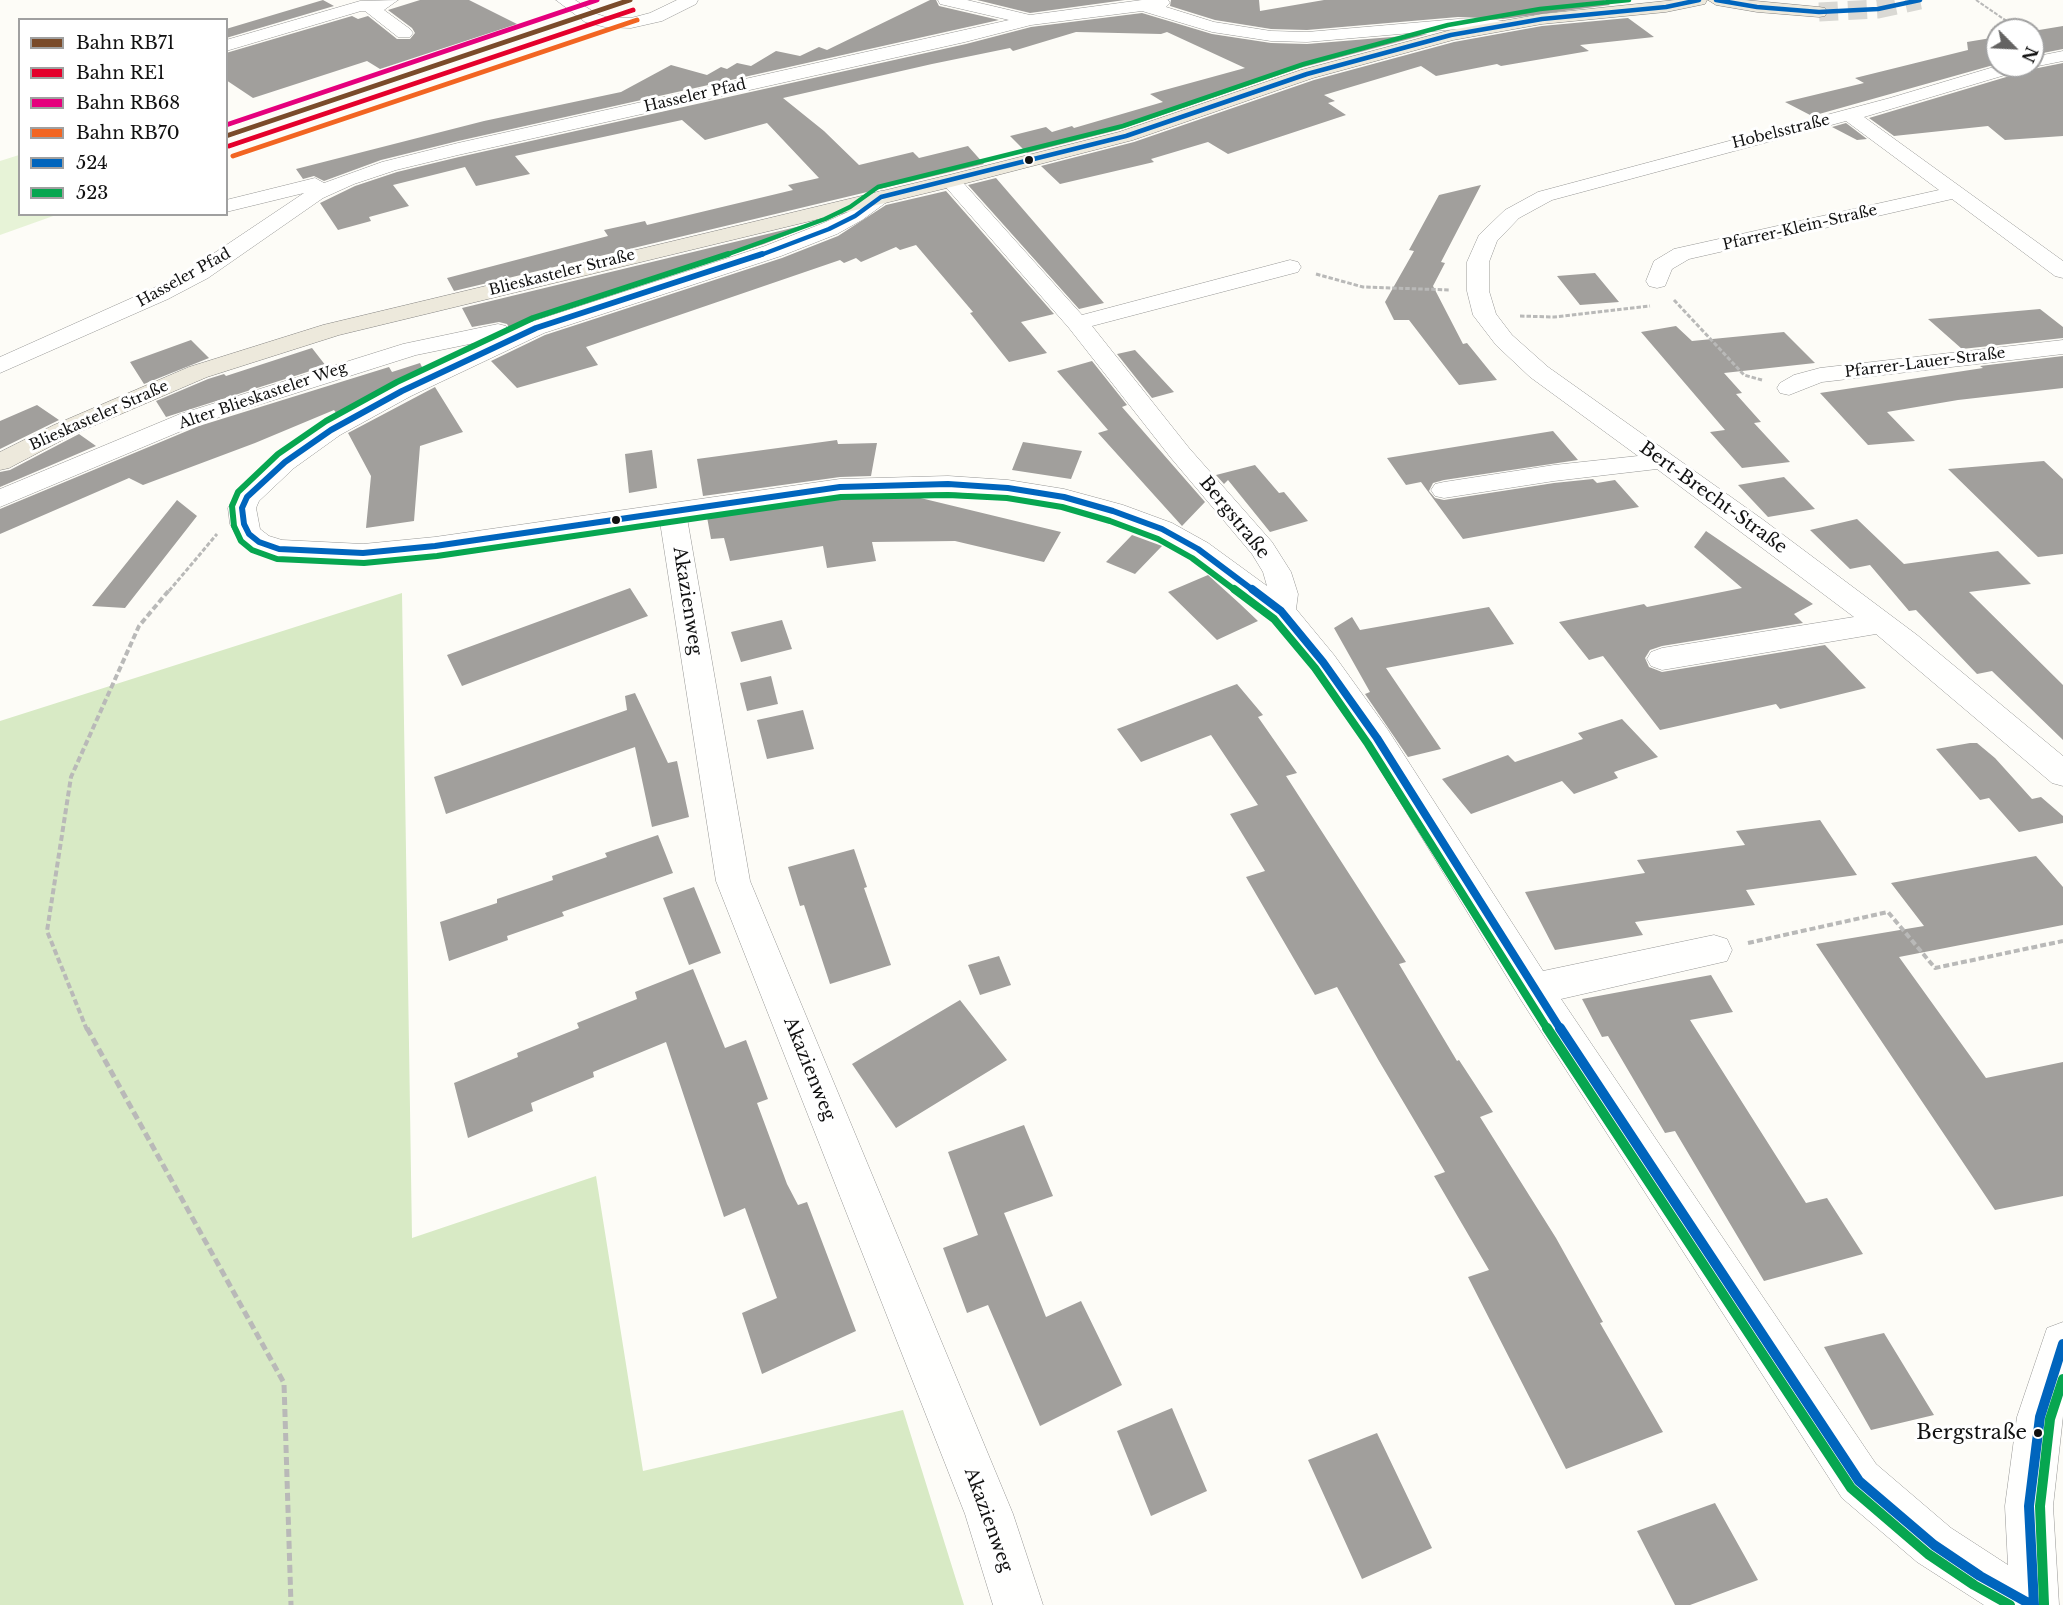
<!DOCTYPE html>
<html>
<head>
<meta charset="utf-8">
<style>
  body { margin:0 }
  #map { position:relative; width:2063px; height:1605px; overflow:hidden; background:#fdfcf7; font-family:"Libre Baskerville",serif }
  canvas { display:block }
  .legend { position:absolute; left:18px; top:18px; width:210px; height:198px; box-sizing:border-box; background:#fff; border:2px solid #a0a0a0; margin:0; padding:8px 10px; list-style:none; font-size:18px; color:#111 }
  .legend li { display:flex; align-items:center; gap:12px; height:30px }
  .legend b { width:30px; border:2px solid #a0a0a0 }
  .north { position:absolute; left:1985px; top:18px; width:60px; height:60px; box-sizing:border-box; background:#fff; border:2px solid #a0a0a0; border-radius:50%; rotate:114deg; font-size:16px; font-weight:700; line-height:24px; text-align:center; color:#111 }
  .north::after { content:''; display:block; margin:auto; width:21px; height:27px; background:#646362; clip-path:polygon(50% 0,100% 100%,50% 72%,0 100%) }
</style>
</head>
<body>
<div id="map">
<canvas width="2063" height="1605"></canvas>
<ul class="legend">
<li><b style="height:8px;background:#7a4b2a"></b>Bahn RB71</li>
<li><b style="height:8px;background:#e4002b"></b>Bahn RE1</li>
<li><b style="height:8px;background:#e5007d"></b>Bahn RB68</li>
<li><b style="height:8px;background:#f26522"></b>Bahn RB70</li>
<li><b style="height:8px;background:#0065bd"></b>524</li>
<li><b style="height:8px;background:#07a650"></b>523</li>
</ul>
<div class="north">N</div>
</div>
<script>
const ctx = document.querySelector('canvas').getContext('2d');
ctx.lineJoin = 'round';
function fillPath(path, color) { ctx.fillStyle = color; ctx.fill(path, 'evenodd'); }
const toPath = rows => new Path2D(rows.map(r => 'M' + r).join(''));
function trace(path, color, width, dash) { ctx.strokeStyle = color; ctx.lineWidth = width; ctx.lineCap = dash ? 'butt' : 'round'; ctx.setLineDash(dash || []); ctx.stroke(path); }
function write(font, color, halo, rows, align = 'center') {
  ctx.font = font + ' "Libre Baskerville",serif'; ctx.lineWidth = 6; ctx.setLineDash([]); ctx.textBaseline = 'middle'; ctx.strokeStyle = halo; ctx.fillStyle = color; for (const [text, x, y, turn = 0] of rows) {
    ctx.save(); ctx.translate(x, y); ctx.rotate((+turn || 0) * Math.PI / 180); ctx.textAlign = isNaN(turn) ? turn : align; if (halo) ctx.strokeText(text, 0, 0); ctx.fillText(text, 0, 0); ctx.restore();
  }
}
fillPath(toPath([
  [19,155,20,214,56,215,0,235,0,161]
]), '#e7f3d7');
fillPath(toPath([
  [402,593,412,1238,596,1176,643,1471,903,1410,964,1605,0,1605,0,721]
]), '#d8eac5');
fillPath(toPath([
  [323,0,334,6,226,38,226,29],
  [420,0,469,0,517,24,380,69,367,61,253,98,226,80,226,53,352,16,358,19,368,16,397,39,410,39,415,33,412,28,388,10],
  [930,0,936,0,939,6,999,20,458,141,381,160,324,181,314,176,303,179,296,169,484,121,621,92,671,65,707,75,721,67,727,69,737,63,751,66,776,51,800,56,819,47,827,50],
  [977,0,1125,0,1030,13],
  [1171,0,1259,0,1260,11,1324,0,1604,0,1610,5,1503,19,1458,17,1307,30,1271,29,1215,20,1170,6],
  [1142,13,1212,34,1271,43,1307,44,1428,34,1300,68,1118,130,1027,153,1010,136,1046,127,1052,132,1072,126,1074,128,1163,102,1150,94,1245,68,1167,32,1161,34,1076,32,1013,51,1010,48,932,64,783,98,824,131,859,165,913,152,919,158,968,146,984,164,454,291,447,278,608,236,604,230,645,221,647,225,793,190,788,185,819,178,767,123,705,140,682,120,515,156,530,174,476,186,465,167,393,185,409,206,369,217,371,221,338,230,320,203,355,186,397,172,459,157,966,44,1031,27],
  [1628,18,1654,37,1580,45,1589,51,1501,66,1497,64,1436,76,1421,66,1324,95,1335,101,1328,103,1346,115,1228,154,1208,142,1151,159,1154,162,1060,184,1041,166,1134,142,1314,80,1454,42,1542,26],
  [2063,26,2063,49,2033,55,2033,31],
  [1997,37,1997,64,1812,116,1785,102,1864,83,1855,78,1968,50,1967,42],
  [2063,63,2063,136,2005,140,1988,126,1894,136,1869,118,2023,72,2026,68,2033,69],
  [1846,123,1867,139,1857,140,1832,127],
  [996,178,1085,281,1104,303,1079,309,968,185],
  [1481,185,1441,262,1445,263,1433,286,1463,344,1467,343,1497,380,1459,385,1409,320,1394,320,1385,302,1414,251,1409,250,1439,195],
  [946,191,1054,314,1021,322,1047,353,1009,362,970,313,973,312,916,245,900,250,896,247,861,262,856,258,844,263,840,260,586,347,598,365,517,388,491,361,545,335,782,258,838,236,886,205],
  [825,220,764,244,527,321,510,329,507,324,499,322,472,327,462,308],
  [1595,273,1619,302,1580,305,1557,276],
  [2040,309,2063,327,2063,338,1962,349,1928,319],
  [1676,326,1692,341,1784,332,1815,363,1724,373,1742,393,1736,394,1761,422,1754,423,1790,462,1742,468,1710,432,1725,430,1641,332],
  [191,340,209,358,144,384,130,362],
  [312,348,326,366,166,417,156,401,208,379,224,374,226,376],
  [1135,350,1174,392,1152,398,1117,354],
  [2063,356,2063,388,1958,400,1887,412,1915,441,1868,445,1820,393,1983,368,1980,366],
  [1092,361,1127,405,1122,407,1205,502,1182,526,1098,433,1108,430,1057,371],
  [420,363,423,369,337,414,334,410,255,443,143,485,129,478,0,534,0,509,199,426,389,367,392,372],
  [435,387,463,432,420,446,414,521,366,528,371,476,348,433],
  [37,405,59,420,0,449,0,421],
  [1553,431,1578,460,1444,480,1433,483,1429,491,1435,498,1444,500,1554,483,1593,479,1597,483,1615,480,1639,507,1463,539,1421,482,1406,485,1387,458],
  [79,434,96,446,0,487,0,472,10,470],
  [837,440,838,444,877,443,871,476,840,477,703,496,697,459],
  [1023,442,1082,451,1071,479,1012,470],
  [652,450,657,488,629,493,625,454],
  [2044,461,2063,479,2063,554,2038,557,1948,469],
  [1255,465,1279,493,1284,492,1308,521,1270,532,1228,480,1224,484,1216,475],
  [1784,477,1815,509,1768,517,1738,485],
  [908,495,1061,532,1044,562,955,541,872,542,876,561,827,568,823,546,730,561,724,538,711,539,707,517,840,497],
  [177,500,197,516,125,608,92,606],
  [1857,519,1904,564,1998,551,2031,584,1969,592,2063,685,2063,740,1992,671,1977,674,1916,610,1909,611,1870,565,1850,569,1810,530],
  [1706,531,1813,604,1794,614,1803,623,1662,646,1650,650,1645,658,1649,667,1662,672,1825,645,1866,688,1780,709,1776,704,1660,730,1603,656,1589,660,1559,622,1644,604,1647,607,1742,588,1694,547],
  [1132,535,1162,546,1135,574,1106,562],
  [1208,575,1239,603,1258,621,1217,640,1168,592],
  [630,588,648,616,462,686,447,655],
  [1489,607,1514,644,1386,668,1441,749,1408,757,1365,694,1370,692,1334,628,1352,617,1360,630],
  [782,620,792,649,741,662,731,632],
  [771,676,778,704,747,711,740,683],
  [1237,684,1263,715,1258,717,1297,773,1286,776,1406,962,1399,964,1457,1061,1459,1060,1493,1112,1480,1117,1556,1238,1603,1322,1600,1323,1663,1432,1566,1469,1468,1277,1489,1270,1434,1176,1445,1172,1379,1061,1337,987,1315,995,1246,877,1265,871,1230,814,1258,805,1211,735,1141,762,1117,729],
  [635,693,668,763,677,761,689,817,652,827,635,747,446,814,434,777,627,710,625,696],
  [803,710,814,749,767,759,757,720],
  [1622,719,1658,757,1614,772,1618,778,1574,794,1562,781,1471,814,1442,779,1508,755,1515,762,1583,739,1578,733],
  [1970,743,1977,743,1995,758,2032,799,2041,797,2063,816,2063,823,2019,832,1989,798,1980,800,1936,749],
  [1820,820,1857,875,1746,890,1755,905,1635,922,1643,935,1555,950,1525,892,1645,873,1637,860,1745,845,1736,831],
  [658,835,673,873,562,912,564,916,507,936,508,940,449,961,440,922,497,903,497,899,553,880,552,876,607,857,605,853],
  [854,849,867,887,864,888,891,965,830,984,804,905,800,906,788,867],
  [2036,856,2063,887,2063,925,1899,957,1986,1078,2063,1062,2063,1196,1995,1210,1816,944,1924,926,1891,883],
  [694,887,721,953,689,965,663,898],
  [999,956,1011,985,980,995,968,965],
  [693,969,725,1048,746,1040,768,1099,757,1103,787,1184,798,1205,807,1202,856,1331,762,1374,742,1313,777,1298,745,1208,724,1217,666,1042,593,1072,594,1077,531,1103,533,1111,468,1138,454,1083,518,1057,517,1053,579,1028,577,1023,637,999,635,992],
  [1711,975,1733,1012,1690,1020,1806,1203,1827,1198,1863,1254,1764,1281,1675,1131,1665,1133,1608,1036,1602,1037,1582,999],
  [960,1000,1007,1060,896,1128,852,1064],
  [1024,1125,1053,1196,1004,1213,1046,1317,1081,1301,1122,1385,1040,1426,988,1305,967,1313,943,1248,978,1235,948,1152],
  [1884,1333,1934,1415,1871,1430,1824,1347],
  [1172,1408,1207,1491,1151,1516,1117,1431],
  [1377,1433,1432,1548,1362,1579,1308,1460],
  [1715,1503,1758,1580,1690,1605,1675,1605,1637,1531]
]), '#a19f9c');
trace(toPath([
  [1819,12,1878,9,1920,0]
]), '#dad9d4', 19, [19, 10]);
const minor = toPath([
  [398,0,384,10,410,29,413,33,410,37,398,37,365,11,361,11,226,51,226,40,360,1,398,0],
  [556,0,575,0,597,14,606,17,631,18,650,13,677,0,698,0,696,4,662,21,631,28,605,27,585,22,556,0],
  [938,0,967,0,1030,15,1142,0,1168,0,1170,3,1166,7,1214,22,1271,31,1307,32,1458,19,1497,20,1503,21,1506,25,1503,29,1497,30,1458,29,1307,42,1271,41,1212,32,1142,11,1031,25,965,42,458,155,396,170,354,184,323,198,208,278,168,299,0,373,0,357,152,289,192,268,304,193,226,212,226,200,315,178,324,183,382,162,458,143,1009,20,940,4,938,0],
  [2063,51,2063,61,2033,67,2027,66,2033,66,2033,57,2063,51],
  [1997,66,2025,66,2022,70,1864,117,2063,261,2063,278,2055,276,1952,199,1689,259,1672,269,1665,286,1657,288,1649,286,1646,281,1654,261,1674,249,1939,190,1846,121,1552,200,1519,218,1497,241,1489,262,1489,291,1496,314,1512,335,1548,367,1762,519,1917,635,2063,756,2063,786,2052,783,1876,634,1662,670,1651,666,1647,659,1651,652,1662,648,1854,617,1657,469,1554,481,1444,498,1435,496,1431,490,1435,484,1444,482,1554,465,1638,456,1530,377,1496,345,1473,315,1467,291,1467,262,1479,235,1505,210,1538,192,1890,98,1997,66],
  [951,175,958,177,1082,315,1290,260,1298,262,1301,267,1298,272,1092,326,1189,448,1272,542,1291,572,1298,594,1296,609,1334,655,1388,730,1543,971,1714,935,1727,939,1732,950,1727,961,1561,999,1876,1464,1951,1528,2008,1565,2005,1506,2017,1417,2047,1328,2063,1322,2063,1416,2053,1506,2059,1605,1984,1605,1917,1562,1842,1498,1521,1000,1366,746,1312,669,1271,618,1188,555,1152,535,1062,505,1008,496,948,492,840,495,687,518,750,881,1013,1514,1043,1605,993,1605,965,1514,716,881,660,522,435,555,363,562,279,558,249,548,239,540,230,524,228,508,238,491,276,456,322,425,393,386,494,339,416,355,198,424,0,507,0,489,180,414,403,344,498,324,506,326,509,332,528,323,765,246,821,224,848,212,874,193,881,191,888,193,891,197,888,201,862,220,837,234,781,256,544,333,411,396,340,435,294,468,259,501,256,508,260,529,269,536,282,540,363,544,435,537,840,479,948,476,1008,480,1064,489,1123,505,1172,523,1208,543,1267,586,1263,572,1252,554,1171,458,1069,328,944,185,941,181,944,177,951,175],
  [2063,340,2063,354,1822,382,1789,395,1780,393,1777,388,1780,383,1794,375,1820,368,2063,340]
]);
const major = toPath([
  [1675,0,1707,0,1705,4,1666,12,1542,24,1453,40,1313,78,1133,140,951,187,339,335,207,377,72,435,9,468,0,470,0,452,54,425,189,367,323,325,949,175,1119,132,1301,70,1451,30,1542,14,1675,0],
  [1708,0,1745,0,1819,7,1825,8,1827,12,1825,16,1819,17,1757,12,1716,5,1708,0]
]);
trace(minor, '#979795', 1);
trace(major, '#858482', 1);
trace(toPath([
  [1976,0,2011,24],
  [1997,33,1992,30,2011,24]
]), '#b9b9b8', 2, [4, 1.5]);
trace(toPath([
  [1316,274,1363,287,1450,290],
  [1674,300,1744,375,1762,380],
  [1520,316,1554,317,1650,306],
  [169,591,217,534]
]), '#b9b9b8', 3, [4.5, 2]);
trace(toPath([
  [1748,943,1888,912,1935,968,2063,941],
  [87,1030,47,931,71,777,139,626,170,589]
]), '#b9b9b8', 4, [6, 3]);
trace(toPath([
  [87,1028,284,1383,291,1605]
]), '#b9b9b8', 5, [8, 4]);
fillPath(minor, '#fffffe');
fillPath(major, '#ede9dc');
trace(toPath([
  [1716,0,1757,7,1819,12,1878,9,1920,0],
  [758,256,829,229,855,216,881,197,1126,136,1307,74,1451,35,1542,19,1666,7,1699,0]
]), '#0065bd', 4.5);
trace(toPath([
  [762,254,536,328,402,391,331,430,285,462,247,497,242,508,244,524,249,534,259,542,279,549,363,553,435,546,840,487,948,484,1008,488,1064,497,1113,511,1162,529,1198,549,1254,591]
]), '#0065bd', 6);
trace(toPath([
  [1252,589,1281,611,1323,662,1377,738,1561,1030]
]), '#0065bd', 8);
trace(toPath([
  [1560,1028,1859,1481,1934,1545,1980,1576,2032,1605],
  [2034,1605,2029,1506,2040,1417,2063,1344]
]), '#0065bd', 10);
trace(toPath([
  [723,256,825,219,850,207,878,187,1123,126,1304,64,1448,25,1540,9,1629,0]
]), '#07a650', 4.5);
trace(toPath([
  [728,254,533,318,397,382,326,421,278,454,238,492,232,506,234,526,241,541,252,550,277,559,364,563,437,556,841,497,948,495,1007,498,1062,507,1110,521,1158,539,1192,558,1236,591]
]), '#07a650', 6);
trace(toPath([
  [1234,589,1274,619,1315,668,1368,744,1548,1030]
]), '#07a650', 8);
trace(toPath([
  [1547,1028,1851,1488,1928,1554,1974,1585,2010,1605],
  [2044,1604,2040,1506,2050,1419,2063,1379]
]), '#07a650', 10);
trace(toPath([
  [226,136,630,0]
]), '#7a4b2a', 5);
trace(toPath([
  [229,146,633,10]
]), '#e4002b', 5);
trace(toPath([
  [226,125,597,0]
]), '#e5007d', 5);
trace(toPath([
  [233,156,637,20]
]), '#f26522', 5);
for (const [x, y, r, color] of [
  [1029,160,5,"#111"],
  [616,520,5,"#111"],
  [2038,1433,5,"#111"]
]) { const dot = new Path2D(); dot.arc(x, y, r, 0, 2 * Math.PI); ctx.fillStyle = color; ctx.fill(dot); trace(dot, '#fff', 2); }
write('15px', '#111', '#fff', [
  ["Hasseler Pfad",695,96,-13],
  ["Hobelsstraße",1781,132,-14],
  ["Pfarrer-Klein-Straße",1800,228,-13],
  ["Blieskasteler Straße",562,273,-14],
  ["Hasseler Pfad",184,278,-29],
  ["Pfarrer-Lauer-Straße",1925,363,-7],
  ["Alter Blieskasteler Weg",263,396,-19],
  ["Blieskasteler Straße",99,416,-24]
]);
write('18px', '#111', '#fff', [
  ["Bert-Brecht-Straße",1713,498,36],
  ["Bergstraße",1234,518,51],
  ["Akazienweg",687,601,81],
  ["Akazienweg",809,1069,68],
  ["Akazienweg",988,1520,70]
]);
write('20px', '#111', '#fff', [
  ["Bergstraße",2027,1433]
], 'right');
</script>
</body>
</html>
